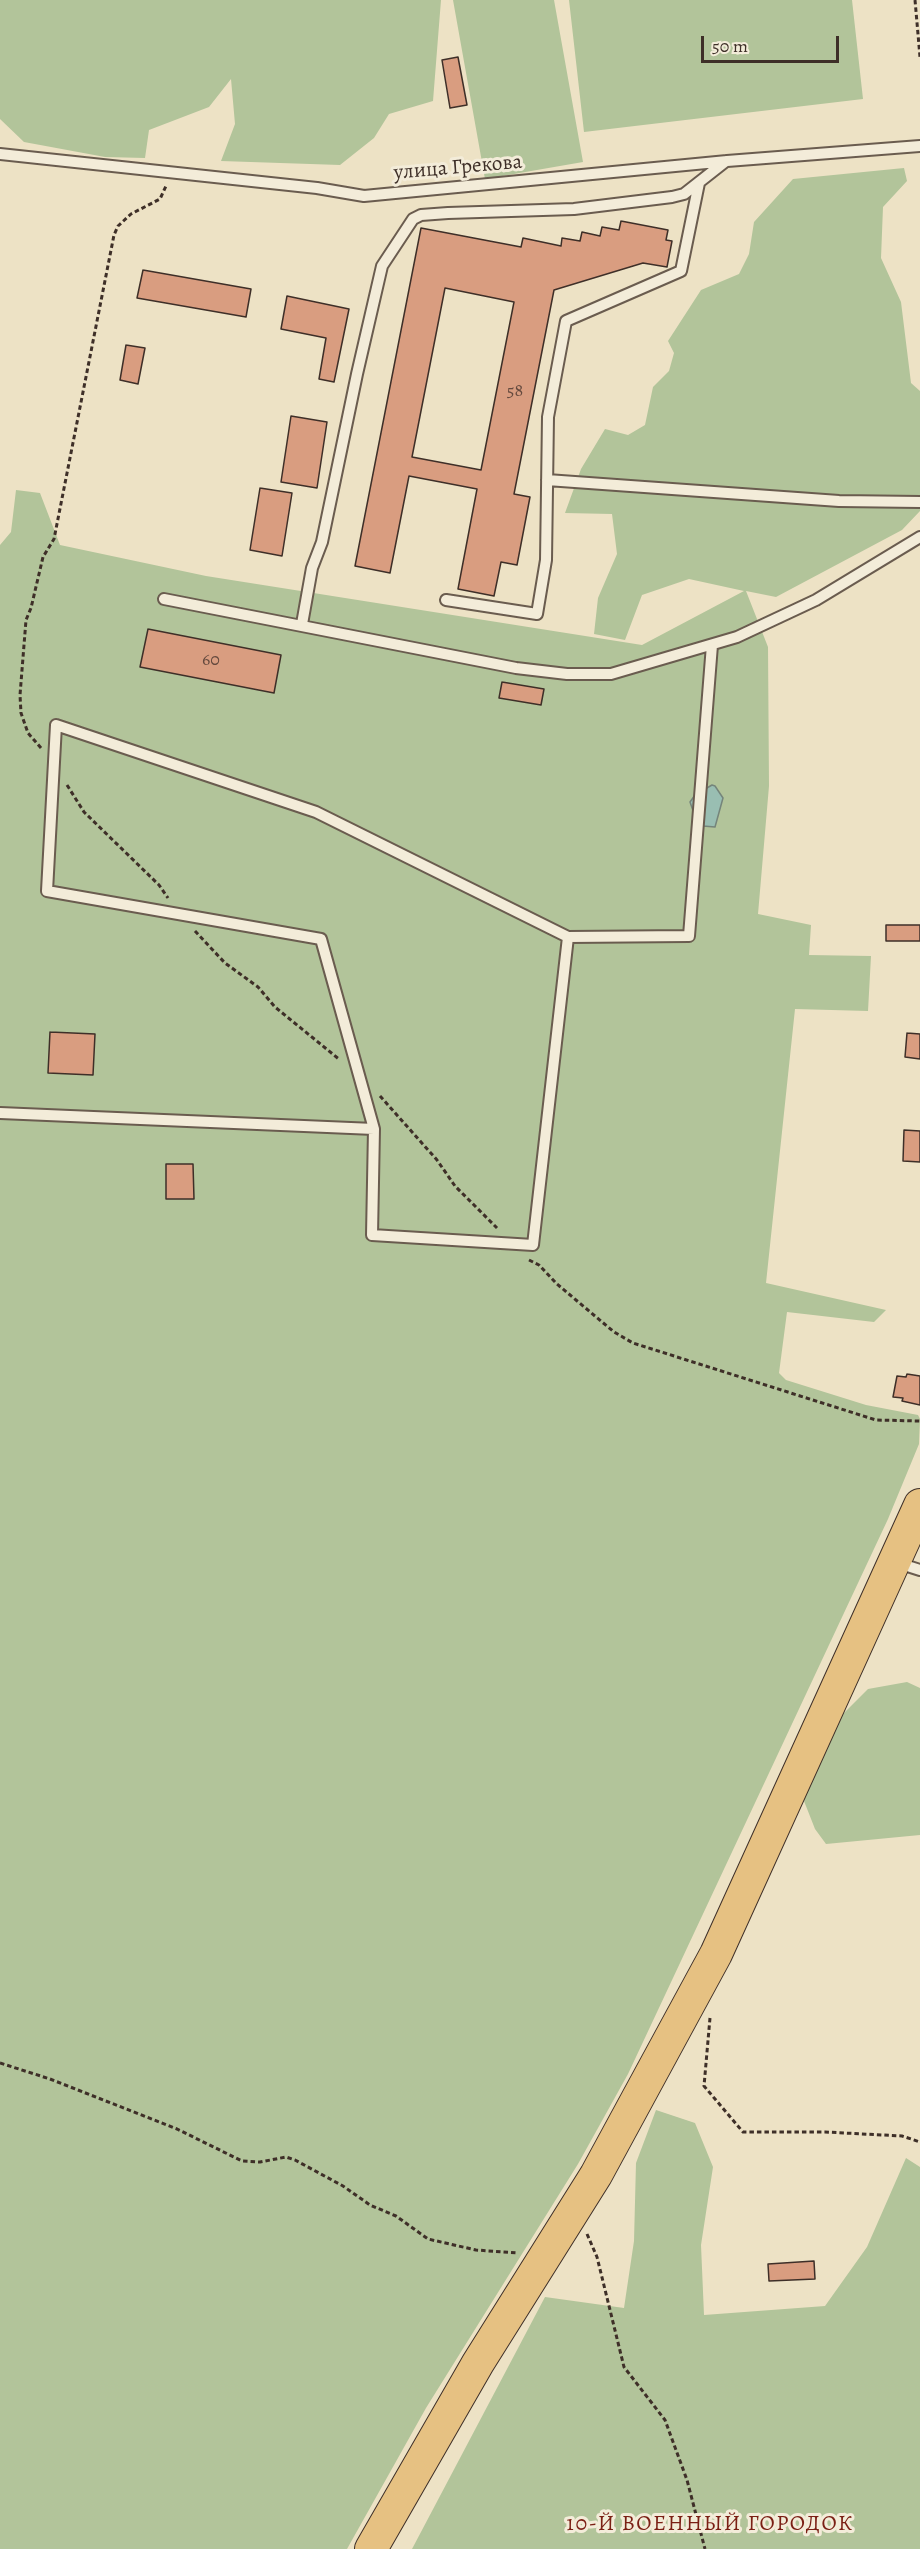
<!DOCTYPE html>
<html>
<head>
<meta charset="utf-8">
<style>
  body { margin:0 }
  #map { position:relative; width:920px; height:2549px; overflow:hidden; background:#ede2c5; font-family:Alegreya,serif }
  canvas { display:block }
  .scale { position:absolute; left:701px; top:36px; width:138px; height:27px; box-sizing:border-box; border:3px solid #3e2f28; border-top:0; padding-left:8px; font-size:18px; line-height:21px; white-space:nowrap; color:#3e2f28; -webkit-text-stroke:4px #f3ecd9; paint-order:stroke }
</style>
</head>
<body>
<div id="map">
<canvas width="920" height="2549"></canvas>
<div class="scale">50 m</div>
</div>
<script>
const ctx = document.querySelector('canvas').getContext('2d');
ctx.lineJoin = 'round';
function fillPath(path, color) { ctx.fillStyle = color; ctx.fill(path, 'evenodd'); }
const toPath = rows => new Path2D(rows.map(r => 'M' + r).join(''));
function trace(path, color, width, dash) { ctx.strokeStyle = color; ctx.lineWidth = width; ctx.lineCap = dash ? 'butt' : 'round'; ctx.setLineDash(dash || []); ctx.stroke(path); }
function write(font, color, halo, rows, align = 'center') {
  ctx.font = font + ' Alegreya,serif'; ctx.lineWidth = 6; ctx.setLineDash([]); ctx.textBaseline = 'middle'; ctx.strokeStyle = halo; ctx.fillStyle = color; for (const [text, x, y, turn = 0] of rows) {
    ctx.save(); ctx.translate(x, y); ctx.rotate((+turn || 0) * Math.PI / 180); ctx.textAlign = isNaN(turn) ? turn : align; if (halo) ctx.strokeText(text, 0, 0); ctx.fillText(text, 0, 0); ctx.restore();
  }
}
fillPath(toPath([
  [0,0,441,0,433,101,389,114,374,138,340,165,221,161,235,124,231,79,209,107,149,130,145,158,105,157,24,142,0,119],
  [453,0,554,0,583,162,485,179],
  [569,0,852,0,863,99,584,132],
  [904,168,907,181,883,207,881,258,901,302,911,383,920,391,920,511,902,530,776,597,746,591,768,647,769,786,758,914,811,925,809,955,871,956,868,1011,795,1009,766,1283,886,1310,874,1322,787,1312,779,1373,786,1380,866,1405,918,1415,920,1419,919,1444,888,1519,628,2074,578,2164,426,2408,347,2549,0,2549,0,545,11,532,16,490,40,493,60,545,206,576,642,645,744,591,689,579,642,595,625,640,594,634,598,598,617,554,612,514,565,513,581,469,605,429,628,435,645,425,653,387,669,371,674,353,668,341,701,290,739,274,749,254,754,222,793,179],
  [907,1682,920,1688,920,1835,826,1844,815,1829,804,1801,815,1764,840,1717,868,1689],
  [656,2110,695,2123,713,2167,701,2245,704,2315,825,2306,867,2247,906,2158,920,2167,920,2549,412,2549,545,2297,624,2308,634,2241,636,2163]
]), '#b2c49a');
const water = toPath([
  [712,785,715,786,723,798,715,827,703,826,698,825,690,802,695,795,712,785]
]);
fillPath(water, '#99beb2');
trace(water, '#75857b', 1.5);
const building = toPath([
  [458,57,467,105,450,108,442,60,458,57],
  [621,221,668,230,666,240,672,241,667,267,643,263,554,290,514,494,530,497,517,565,501,562,494,596,458,589,477,489,409,476,390,573,355,566,421,228,521,247,523,238,561,246,562,238,580,241,582,232,600,236,602,227,619,230,621,221],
  [445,288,514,302,481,470,412,457,445,288],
  [143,270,251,289,246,317,137,298,143,270],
  [287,296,349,309,334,382,319,379,326,338,281,329,287,296],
  [126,345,145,348,138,384,120,380,126,345],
  [291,416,327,422,317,488,281,482,291,416],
  [260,488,292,493,282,556,250,550,260,488],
  [148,629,281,655,274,693,140,667,148,629],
  [502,682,544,689,541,705,499,698,502,682],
  [886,925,920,925,920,941,886,941,886,925],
  [50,1032,95,1034,93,1075,48,1073,50,1032],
  [907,1033,920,1034,920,1059,905,1057,907,1033],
  [904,1130,920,1131,920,1162,903,1161,904,1130],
  [166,1164,193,1164,194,1199,166,1199,166,1164],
  [907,1374,920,1376,920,1405,902,1401,903,1398,893,1397,897,1376,906,1377,907,1374],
  [814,2261,815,2279,769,2281,768,2264,814,2261]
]);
fillPath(building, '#d99d80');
trace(building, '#3e2f28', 1.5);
const service = toPath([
  [0,154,317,188,364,196,727,161,920,146],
  [547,480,839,501,920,502],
  [164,599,516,668,567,674,611,674,737,637,816,600,920,537],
  [446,600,537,614,546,560,548,417,566,321,681,271,699,183],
  [302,624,312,568,322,542,357,374,382,266,413,219,421,215,448,213,574,209,672,197,684,194,726,161],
  [56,725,316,812,568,937,533,1245,372,1235,374,1129,321,939,47,891,56,725],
  [568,937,689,936,712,645],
  [0,1113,374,1129],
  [898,1563,920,1570]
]);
const primary = toPath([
  [371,2549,478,2363,596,2175,716,1954,920,1505]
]);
trace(service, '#6a5c4f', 14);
trace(primary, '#3e2f28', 34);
trace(toPath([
  [915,0,920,57],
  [41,748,28,733,21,713,20,695,26,620,31,608,43,557,54,539,114,235,118,226,131,214,160,199,166,186],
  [67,785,84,812,159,885,168,898],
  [195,931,225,963,258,987,275,1007,340,1060],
  [380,1096,437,1160,455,1186,497,1228],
  [529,1260,539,1265,557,1284,614,1332,633,1343,876,1420,920,1421],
  [710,2018,704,2086,743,2132,825,2132,902,2136,920,2142],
  [0,2063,50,2079,177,2129,242,2161,260,2162,286,2157,295,2160,343,2186,370,2205,396,2216,428,2239,476,2250,518,2253],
  [587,2234,597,2257,624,2367,665,2420,687,2480,705,2549]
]), '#3e2f28', 3, [4.5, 3]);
trace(service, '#f3ecd9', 10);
trace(primary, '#e6c182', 32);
write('18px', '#654a3e', null, [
  ["58",515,392],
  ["60",211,661]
]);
write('21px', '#3e2f28', '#f3ecd9', [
  ["улица Грекова",458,168,-5]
]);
ctx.letterSpacing = '1.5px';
write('22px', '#7a1f14', '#f3ecd9', [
  ["10-Й ВОЕННЫЙ ГОРОДОК",710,2525]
]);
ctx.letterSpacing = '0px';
</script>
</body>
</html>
